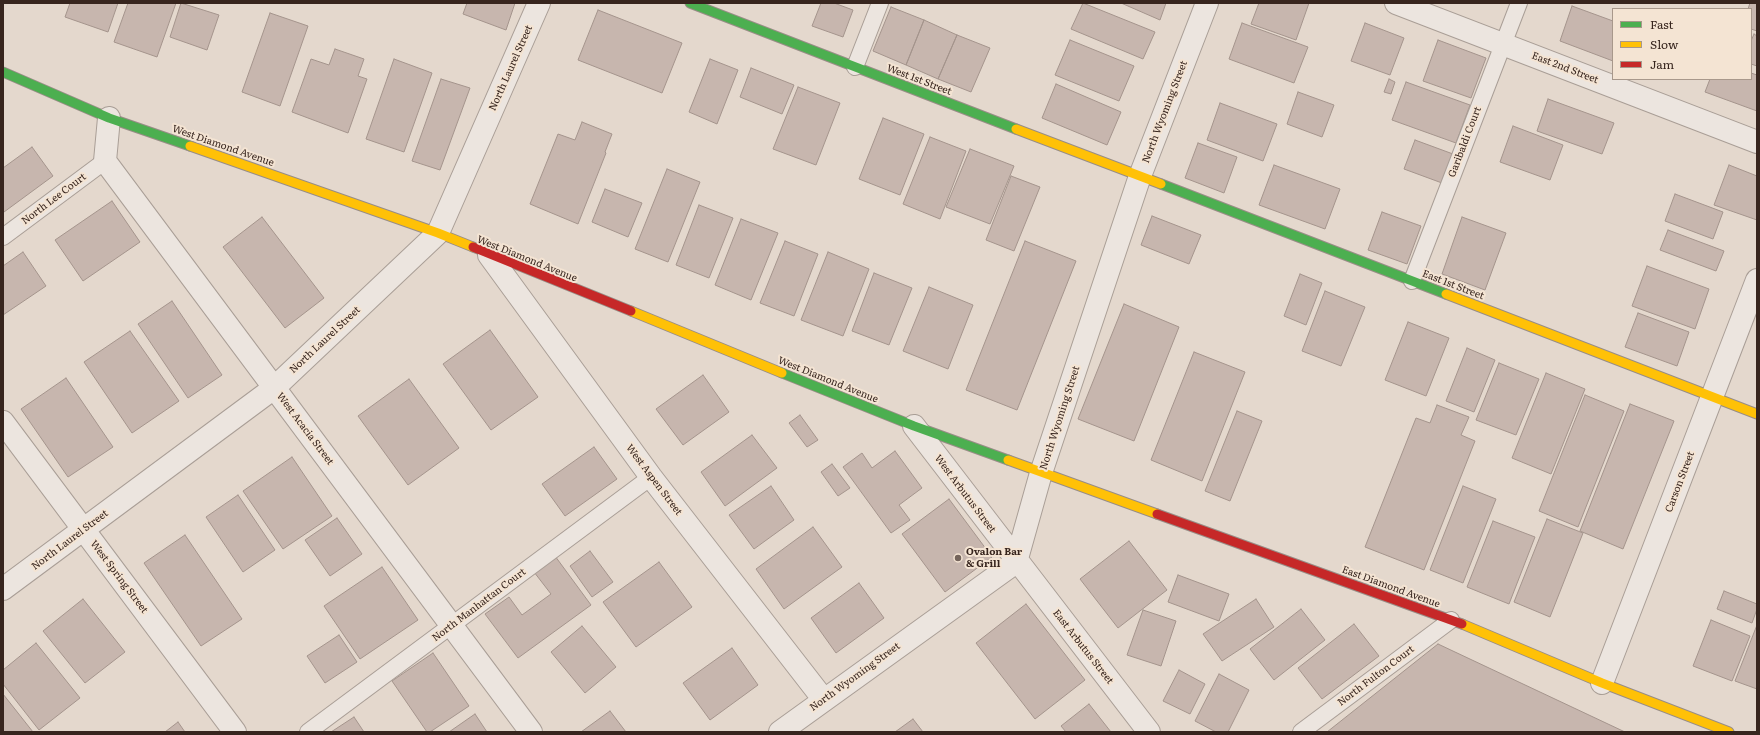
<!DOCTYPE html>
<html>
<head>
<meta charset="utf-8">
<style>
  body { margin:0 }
  #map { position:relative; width:1760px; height:735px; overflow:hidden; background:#e4d8cd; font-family:Literata,serif }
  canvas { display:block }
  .frame { position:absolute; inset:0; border:4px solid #37251e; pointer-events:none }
  .legend { position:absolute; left:1612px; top:8px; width:140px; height:72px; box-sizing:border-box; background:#f4e4d3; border:1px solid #a8988b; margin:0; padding:5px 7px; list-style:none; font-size:12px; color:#37251e }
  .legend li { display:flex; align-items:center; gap:8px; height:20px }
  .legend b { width:20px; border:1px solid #a8988b }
</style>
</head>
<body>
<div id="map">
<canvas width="1760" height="735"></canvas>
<div class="frame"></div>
<ul class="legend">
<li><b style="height:5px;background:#4caf50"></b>Fast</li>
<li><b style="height:5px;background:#ffc107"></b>Slow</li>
<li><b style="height:5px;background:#c62828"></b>Jam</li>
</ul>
</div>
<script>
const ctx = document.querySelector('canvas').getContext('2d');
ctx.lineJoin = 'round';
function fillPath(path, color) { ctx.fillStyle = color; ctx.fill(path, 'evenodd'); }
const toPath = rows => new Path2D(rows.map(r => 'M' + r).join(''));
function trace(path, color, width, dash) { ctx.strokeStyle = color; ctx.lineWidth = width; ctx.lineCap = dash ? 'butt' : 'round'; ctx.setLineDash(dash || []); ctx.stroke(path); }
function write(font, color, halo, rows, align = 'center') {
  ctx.font = font + ' Literata,serif'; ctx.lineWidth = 4; ctx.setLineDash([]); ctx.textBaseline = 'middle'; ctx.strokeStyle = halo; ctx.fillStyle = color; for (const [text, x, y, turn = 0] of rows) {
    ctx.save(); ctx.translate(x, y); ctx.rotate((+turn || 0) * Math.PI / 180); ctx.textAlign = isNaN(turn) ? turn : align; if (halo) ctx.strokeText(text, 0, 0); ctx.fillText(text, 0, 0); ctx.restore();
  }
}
const building = toPath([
  [70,3,118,3,108,32,65,17,70,3],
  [128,3,176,3,157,57,114,42,128,3],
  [181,3,219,15,207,50,170,37,181,3],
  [467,3,515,3,506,30,463,14,467,3],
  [821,3,834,3,853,10,843,37,812,26,821,3],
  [1083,3,1155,32,1143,59,1071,29,1083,3],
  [1121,3,1166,3,1160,20,1121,3],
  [1259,3,1309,3,1296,40,1251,24,1259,3],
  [1750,3,1757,3,1757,31,1751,29,1751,9,1748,9,1750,3],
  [1572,6,1613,21,1613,61,1560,41,1572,6],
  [891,7,924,20,906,65,873,51,891,7],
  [598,10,682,43,662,93,578,60,598,10],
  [270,13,308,26,280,106,242,92,270,13],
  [924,20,957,35,938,79,906,65,924,20],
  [1242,23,1308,47,1294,83,1229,59,1242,23],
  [1365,23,1404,38,1390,75,1351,61,1365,23],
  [1754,34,1757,36,1757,66,1751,64,1751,41,1754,34],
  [957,35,990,48,971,92,938,79,957,35],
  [1070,40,1134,66,1119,101,1055,75,1070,40],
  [1438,40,1486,58,1471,98,1423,81,1438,40],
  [335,49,364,59,358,76,367,79,348,133,292,112,311,59,329,65,335,49],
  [394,59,432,73,404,152,366,139,394,59],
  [710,59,738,70,717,124,689,112,710,59],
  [751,68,794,85,782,114,740,97,751,68],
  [1751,73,1757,75,1757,111,1705,92,1710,79,1751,79,1751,73],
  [441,79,470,88,440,170,412,161,441,79],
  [1389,79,1395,82,1391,94,1384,92,1389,79],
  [1406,82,1470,105,1456,143,1392,120,1406,82],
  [1056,84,1121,112,1107,145,1042,118,1056,84],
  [798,87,840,103,816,165,773,149,798,87],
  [1298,92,1334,105,1322,137,1287,124,1298,92],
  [1548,99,1614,123,1602,154,1537,131,1548,99],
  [1220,103,1277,124,1263,161,1207,140,1220,103],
  [883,118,924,134,900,195,859,179,883,118],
  [582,122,612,134,605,152,606,153,578,224,530,204,558,134,575,140,582,122],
  [1513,126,1563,145,1550,180,1500,162,1513,126],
  [930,137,966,151,940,219,903,204,930,137],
  [1415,140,1453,154,1442,183,1404,169,1415,140],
  [1198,143,1237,157,1224,193,1185,178,1198,143],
  [32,147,53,176,4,212,3,210,3,168,32,147],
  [970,149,1014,166,990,224,946,207,970,149],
  [1274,165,1340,189,1325,229,1259,205,1274,165],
  [1729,165,1757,176,1757,220,1714,205,1729,165],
  [667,169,700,182,668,262,635,249,667,169],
  [1011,176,1040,187,1014,251,986,240,1011,176],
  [605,189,642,203,628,237,592,222,605,189],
  [1675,194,1723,212,1713,239,1665,221,1675,194],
  [112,201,140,242,83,281,55,240,112,201],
  [699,205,733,218,709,278,676,265,699,205],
  [1382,212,1421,226,1407,264,1368,250,1382,212],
  [1152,216,1201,235,1189,264,1141,245,1152,216],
  [262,217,324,298,285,328,223,247,262,217],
  [1462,217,1506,233,1485,290,1442,274,1462,217],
  [741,219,778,233,751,300,715,285,741,219],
  [1668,230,1724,251,1716,271,1660,250,1668,230],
  [785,241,818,254,794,316,760,303,785,241],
  [1025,241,1076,261,1017,410,966,390,1025,241],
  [23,252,46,286,3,315,3,266,23,252],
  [828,252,869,269,843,336,801,320,828,252],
  [1647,266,1709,289,1695,329,1632,306,1647,266],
  [874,273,912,288,889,345,852,331,874,273],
  [1300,274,1322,283,1306,325,1284,316,1300,274],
  [929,287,973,305,948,369,903,351,929,287],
  [1325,291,1365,307,1341,366,1302,351,1325,291],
  [172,301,222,375,188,398,138,324,172,301],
  [1124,304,1179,327,1134,441,1078,419,1124,304],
  [1638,313,1689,332,1677,366,1625,347,1638,313],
  [1408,322,1449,338,1426,396,1385,380,1408,322],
  [490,330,538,397,491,430,443,364,490,330],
  [130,331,179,401,132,433,84,362,130,331],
  [1467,348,1495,360,1474,412,1446,401,1467,348],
  [1194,352,1245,372,1202,481,1151,460,1194,352],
  [1499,363,1539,379,1516,435,1476,420,1499,363],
  [1546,373,1585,389,1551,474,1512,458,1546,373],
  [703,375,729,412,683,445,656,409,703,375],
  [66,378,113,447,68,477,21,409,66,378],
  [409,379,459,448,408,485,358,416,409,379],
  [1585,395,1624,411,1578,527,1539,511,1585,395],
  [1630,404,1674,421,1623,549,1580,531,1630,404],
  [1437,405,1469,417,1461,435,1475,441,1424,570,1365,547,1416,418,1430,423,1437,405],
  [1237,411,1262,421,1230,501,1205,491,1237,411],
  [800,415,818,440,807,447,789,423,800,415],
  [752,435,777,468,725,506,701,472,752,435],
  [594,447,617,479,565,516,542,484,594,447],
  [895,451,922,488,899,505,910,520,891,533,843,467,862,453,872,468,895,451],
  [292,457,332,516,283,549,243,491,292,457],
  [832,464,850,488,838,496,821,472,832,464],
  [771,486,794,520,754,549,729,515,771,486],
  [1463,486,1496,499,1463,583,1430,570,1463,486],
  [238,495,275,550,243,572,206,517,238,495],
  [949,499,992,557,945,592,902,534,949,499],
  [337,518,362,554,330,576,305,540,337,518],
  [1547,519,1583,533,1550,617,1514,602,1547,519],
  [1493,521,1535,537,1509,604,1467,587,1493,521],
  [813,527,842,567,784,609,756,569,813,527],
  [185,535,242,619,201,646,144,563,185,535],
  [1129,541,1167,590,1118,628,1080,579,1129,541],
  [590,551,613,582,592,597,570,566,590,551],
  [555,556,591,605,518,658,485,614,509,597,522,615,551,594,534,572,555,556],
  [659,562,692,607,636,647,603,602,659,562],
  [382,567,418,620,360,659,324,606,382,567],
  [1178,575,1229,594,1219,621,1168,602,1178,575],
  [859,583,884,618,836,653,811,618,859,583],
  [1724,591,1757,604,1757,609,1752,623,1717,609,1724,591],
  [83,599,125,652,85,683,43,631,83,599],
  [1256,599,1274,627,1222,661,1203,634,1256,599],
  [1026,604,1085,680,1035,719,976,643,1026,604],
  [1301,609,1325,640,1274,680,1250,649,1301,609],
  [1143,610,1176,621,1161,666,1127,655,1143,610],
  [1711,620,1750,636,1732,681,1693,666,1711,620],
  [1354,624,1379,656,1322,699,1298,668,1354,624],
  [1757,625,1757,689,1735,681,1757,625],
  [582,626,616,667,585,693,551,652,582,626],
  [339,635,357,662,325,683,307,656,339,635],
  [36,643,80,698,39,730,3,684,3,670,36,643],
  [1438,644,1625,732,1327,732,1438,644],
  [732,648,758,685,710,720,683,683,732,648],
  [433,653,469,706,430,732,427,732,392,681,433,653],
  [1179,670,1205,684,1190,714,1163,701,1179,670],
  [1219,674,1249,690,1228,732,1216,732,1195,721,1219,674],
  [3,694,33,732,3,732,3,694],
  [1089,704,1111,732,1066,732,1061,726,1089,704],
  [610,711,626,732,581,732,610,711],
  [475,714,487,732,449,732,475,714],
  [354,717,364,732,331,732,354,717],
  [913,719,923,732,895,732,913,719],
  [178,722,185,732,165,732,178,722]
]);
fillPath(building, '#c7b6ae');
trace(building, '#a4948c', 1);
const lane = toPath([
  [855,67,880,3],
  [3,237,105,161],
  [1412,281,1519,3],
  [308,732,651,477],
  [1301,732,1451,620]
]);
const street = toPath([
  [1396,3,1757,142],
  [109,118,105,161,531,732],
  [489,255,651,477,824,700],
  [3,422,235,732],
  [914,426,1149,732],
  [3,589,274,388,438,233,539,3],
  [1602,683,1757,280],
  [780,732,1016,562,1041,473,1140,176,1207,3]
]);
const fast = toPath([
  [690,3,1016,129],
  [3,72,109,118,190,146],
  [1161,184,1446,294],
  [782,373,914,426,1008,460]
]);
const slow = toPath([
  [1016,129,1161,184],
  [190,146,438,233,473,247],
  [1446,294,1757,414],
  [631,311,782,373],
  [1008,460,1157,514],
  [1462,624,1602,683,1729,732]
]);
const jam = toPath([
  [473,247,631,311],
  [1157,514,1462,624]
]);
trace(lane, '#a99e96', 18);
trace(street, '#a99e96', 24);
trace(fast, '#988d86', 11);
trace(slow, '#988d86', 11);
trace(jam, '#988d86', 11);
trace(lane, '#ece5df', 16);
trace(street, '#ece5df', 22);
trace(fast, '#4caf50', 9);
trace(slow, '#ffc107', 9);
trace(jam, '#c62828', 9);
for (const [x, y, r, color] of [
  [958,558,4,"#74645b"]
]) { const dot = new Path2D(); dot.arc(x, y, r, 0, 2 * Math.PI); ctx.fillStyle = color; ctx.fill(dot); trace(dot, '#f4e4d3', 1.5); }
write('10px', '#37251e', '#f4e4d3', [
  ["North Laurel Street",511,68,-66],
  ["East 2nd Street",1565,68,21],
  ["West 1st Street",919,80,21],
  ["North Wyoming Street",1165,112,-69],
  ["Garibaldi Court",1465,142,-69],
  ["West Diamond Avenue",223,146,19],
  ["North Lee Court",54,199,-37],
  ["West Diamond Avenue",527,259,22],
  ["East 1st Street",1453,285,21],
  ["North Laurel Street",325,340,-43],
  ["West Diamond Avenue",828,380,22],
  ["North Wyoming Street",1060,418,-72],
  ["West Acacia Street",305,429,53],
  ["West Aspen Street",654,480,53],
  ["Carson Street",1680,482,-69],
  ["West Arbutus Street",965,494,53],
  ["North Laurel Street",70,540,-37],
  ["West Spring Street",119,577,53],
  ["East Diamond Avenue",1391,587,20],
  ["North Manhattan Court",479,605,-37],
  ["East Arbutus Street",1083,647,52],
  ["North Fulton Court",1376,676,-37],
  ["North Wyoming Street",855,677,-36]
]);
write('bold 10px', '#37251e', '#f4e4d3', [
  ["Ovalon Bar",966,552],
  ["& Grill",966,564]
], 'left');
</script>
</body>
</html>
